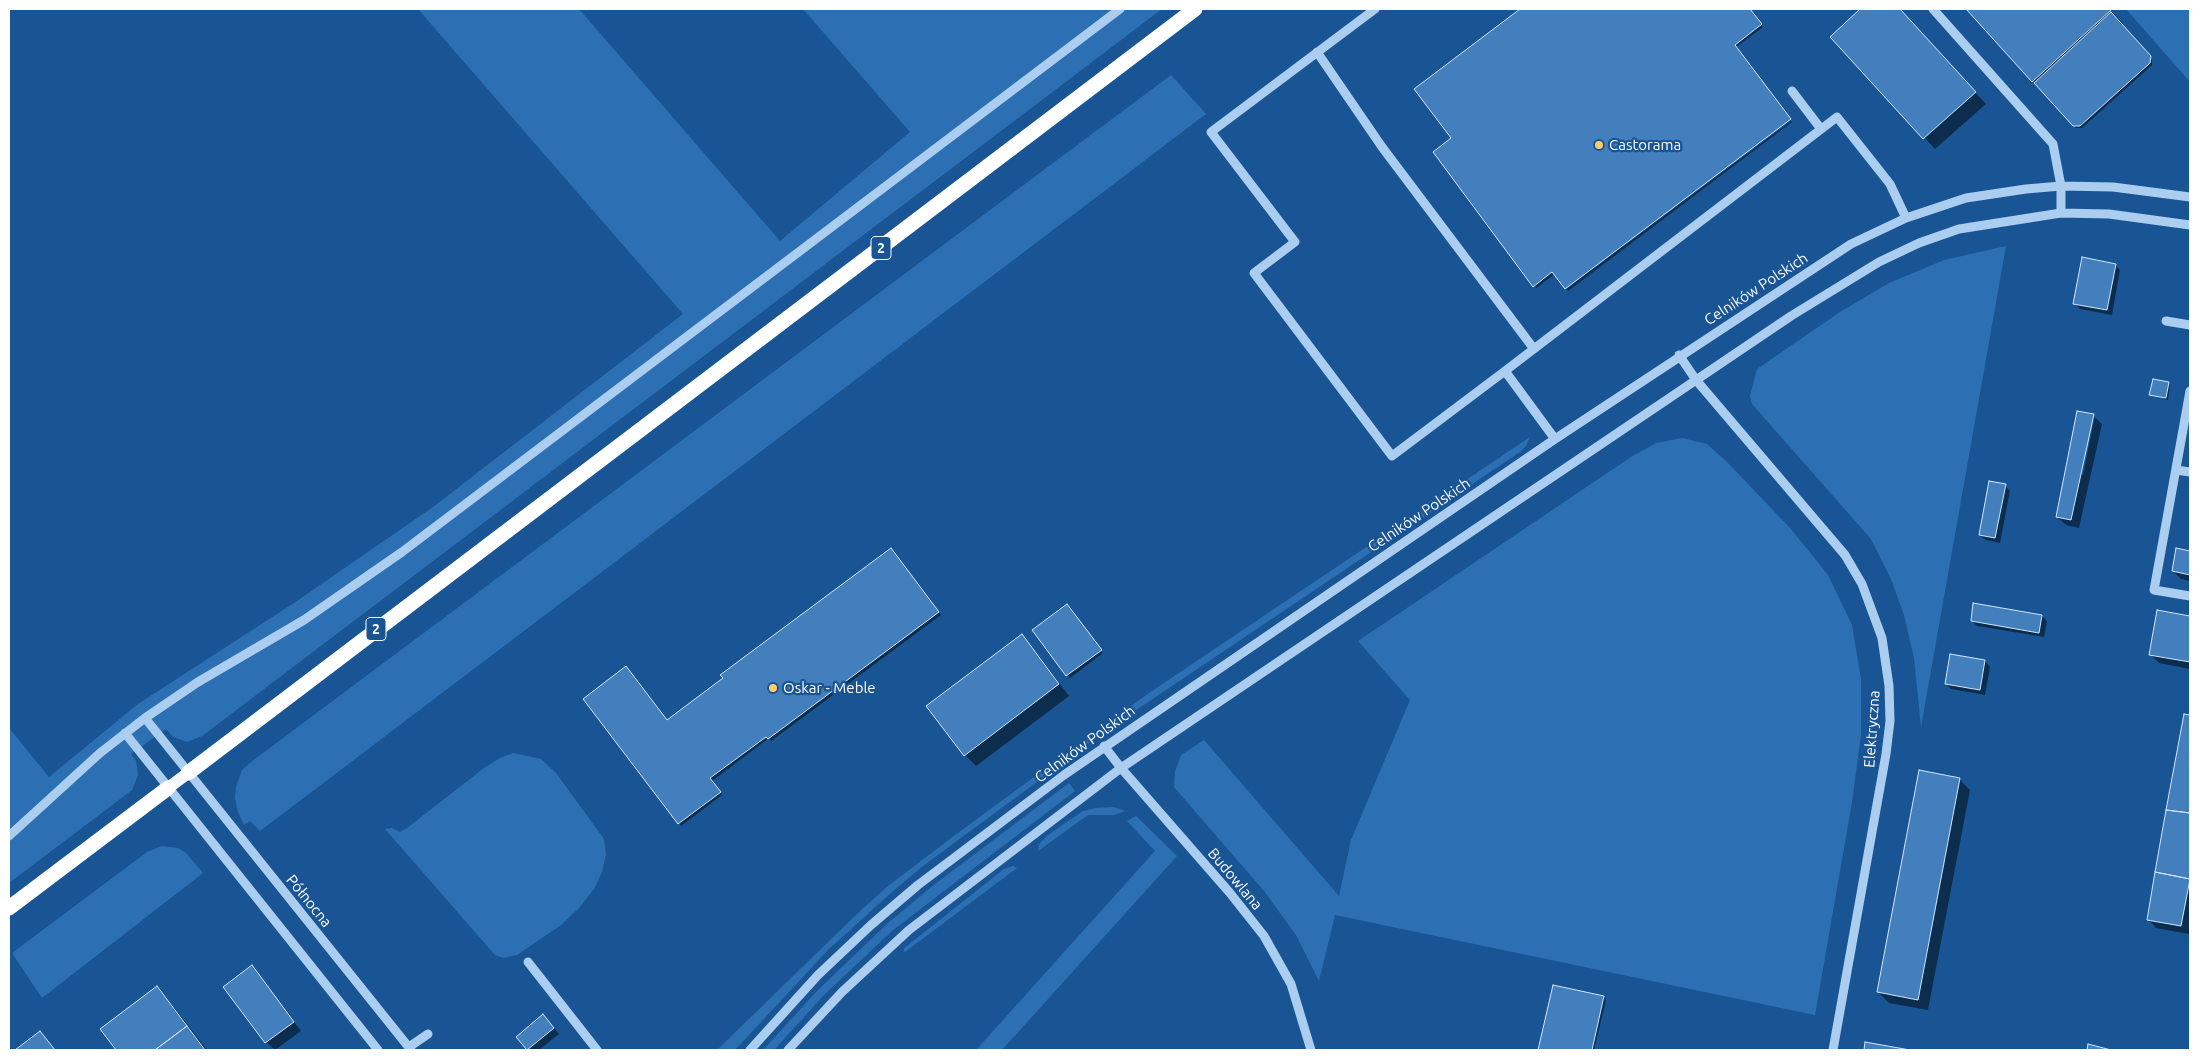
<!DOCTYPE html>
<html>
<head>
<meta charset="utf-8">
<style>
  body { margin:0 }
  #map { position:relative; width:2199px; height:1059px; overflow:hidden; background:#195595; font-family:Ubuntu,sans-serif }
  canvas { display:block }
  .frame { position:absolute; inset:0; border:10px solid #fff; pointer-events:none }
</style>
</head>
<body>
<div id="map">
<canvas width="2199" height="1059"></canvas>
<div class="frame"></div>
</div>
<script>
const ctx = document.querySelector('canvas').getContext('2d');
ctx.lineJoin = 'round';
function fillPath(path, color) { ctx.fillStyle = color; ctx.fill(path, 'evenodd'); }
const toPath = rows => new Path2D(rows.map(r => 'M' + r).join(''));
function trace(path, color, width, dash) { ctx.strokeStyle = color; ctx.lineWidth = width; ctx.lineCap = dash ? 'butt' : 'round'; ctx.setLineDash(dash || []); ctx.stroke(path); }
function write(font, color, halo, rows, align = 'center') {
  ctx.font = font + ' Ubuntu,sans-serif'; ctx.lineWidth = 4.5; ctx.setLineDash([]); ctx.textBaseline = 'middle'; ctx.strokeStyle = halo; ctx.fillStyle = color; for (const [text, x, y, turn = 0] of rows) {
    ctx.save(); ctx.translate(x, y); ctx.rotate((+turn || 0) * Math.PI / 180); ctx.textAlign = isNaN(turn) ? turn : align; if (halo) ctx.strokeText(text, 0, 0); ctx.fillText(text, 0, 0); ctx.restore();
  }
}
fillPath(toPath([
  [418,9,579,9,780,241,910,132,803,9,1162,9,202,736,187,742,173,737,166,729,131,754,136,761,138,775,132,790,9,883,9,728,49,777,138,704,294,603,433,507,683,314],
  [2126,9,2190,9,2190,82],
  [1171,75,1206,114,260,831,250,821,244,825,238,812,235,798,236,787,242,770,251,762],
  [2006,246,1921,727,1914,658,1904,615,1891,579,1871,539,1752,404,1750,396,1757,369,1840,312,1889,283,1944,260],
  [1530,437,1526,446,1520,452,1114,725,923,866,892,892,828,950,735,1050,717,1050,858,913,888,886,955,835,1149,693],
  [1682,438,1707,444,1727,462,1791,529,1828,575,1852,625,1861,679,1861,735,1852,802,1815,1015,1335,915,1319,981,1296,935,1264,891,1174,787,1175,772,1181,755,1204,740,1339,896,1351,840,1410,700,1358,641,1631,457,1656,443],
  [513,753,541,759,556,773,604,839,606,854,602,872,594,889,579,908,561,925,517,955,503,958,495,955,385,829,392,828,400,832,407,828,484,768,500,758],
  [1069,783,1075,791,893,930,824,995,774,1050,763,1050,818,990,888,923,935,884],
  [1114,807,1125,811,1114,815,1088,815,1038,851,1039,844,1048,835,1083,811,1096,808],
  [1136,816,1177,856,1002,1050,976,1050,1155,851,1127,821],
  [162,846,178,848,186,853,203,873,42,998,12,953,147,852],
  [1013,866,1017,868,905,952,903,949,1004,869]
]), '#2c70b3');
fillPath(toPath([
  [1522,9,1749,9,1763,27,1736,47,1555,274,1536,288,1453,139,1416,89],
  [1858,9,1899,9,1986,104,1935,149,1832,37,1860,11],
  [1968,9,2110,9,2121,22,2120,23,2152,60,2152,65,2082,128,2076,128],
  [1791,121,1792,122,1568,291,1566,289],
  [2115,265,2120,270,2112,315,2080,309,2074,303],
  [2168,383,2170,385,2168,400,2151,394],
  [2078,413,2093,416,2102,424,2079,528,2066,525,2057,517],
  [2091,420,2094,420,2083,475,2081,474],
  [2005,485,2010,491,2000,543,1986,540,1980,535],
  [2177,550,2190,552,2190,581,2181,579,2173,571],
  [893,552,941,615,771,741,769,738,712,781,722,795,681,826,585,699,667,721],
  [1070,608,1103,653,1070,678,1034,630],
  [2158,612,2190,617,2190,669,2159,663,2151,655],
  [2042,616,2047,621,2044,637,1977,626,1972,621],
  [1021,636,1032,647,1069,696,976,766,965,755],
  [1985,661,1990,667,1985,695,1951,689,1946,684],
  [2185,716,2190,717,2189,934,2156,928,2148,919],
  [1959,779,1970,790,1928,1010,1889,1003,1878,992],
  [252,967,301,1031,275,1050,266,1042,225,987],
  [1554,986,1604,997,1606,1000,1594,1050,1539,1050],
  [157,988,165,996,207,1050,118,1050,102,1029],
  [548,1021,559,1034,539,1050,529,1050,517,1037]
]), '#0007');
const building = toPath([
  [1520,9,1750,9,1762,24,1735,45,1791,119,1565,289,1552,272,1533,287,1433,152,1451,138,1414,89,1520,9],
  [1860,9,1900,9,1976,92,1923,139,1830,37,1860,9],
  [1966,9,2110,9,2111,10,2032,82,1966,9],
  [2111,12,2151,56,2150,63,2080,126,2073,126,2034,83,2111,12],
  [2082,257,2116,264,2107,310,2073,304,2082,257],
  [2153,379,2169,382,2166,398,2149,395,2153,379],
  [2077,411,2094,414,2071,520,2056,517,2077,411],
  [1989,481,2006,484,1995,538,1979,535,1989,481],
  [891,548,939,612,768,739,766,737,710,778,721,792,678,824,583,699,626,666,667,720,723,678,720,675,891,548],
  [2176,548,2190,551,2190,575,2172,571,2176,548],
  [1973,603,2042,615,2039,633,1971,621,1973,603],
  [1067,604,1102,650,1066,676,1032,630,1067,604],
  [2157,610,2190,616,2190,662,2149,655,2157,610],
  [1022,634,1059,684,964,756,926,706,1022,634],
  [1950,654,1985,660,1980,690,1945,684,1950,654],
  [2184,714,2190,715,2190,813,2166,810,2184,714],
  [1919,770,1960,778,1918,1000,1877,992,1919,770],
  [2166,810,2190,813,2190,879,2155,872,2166,810],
  [2155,872,2190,879,2181,926,2147,920,2155,872],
  [252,965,294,1022,265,1043,223,987,252,965],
  [1553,985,1604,996,1592,1050,1538,1050,1553,985],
  [157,986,187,1026,155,1050,116,1050,100,1029,157,986],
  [543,1014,554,1028,527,1050,516,1037,543,1014],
  [187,1026,205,1050,155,1050,187,1026],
  [40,1031,55,1050,15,1050,40,1031],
  [1865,1042,1910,1050,1864,1050,1865,1042],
  [2088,1044,2111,1050,2087,1050,2088,1044]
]);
fillPath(building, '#427fbc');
trace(building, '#d1e6fb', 1);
trace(toPath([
  [1375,9,1211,132,1295,242,1254,273,1392,456,1505,371],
  [1933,9,2053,144,2061,186,2061,213],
  [1317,52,1382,147,1534,349],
  [1792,91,1821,129],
  [2166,321,2190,325],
  [1679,355,1696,380,1845,555,1862,584,1882,638,1889,686,1890,721,1886,754,1833,1050],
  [2190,391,2154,590,2190,596],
  [1555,439,1505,371,1837,117,1890,184,1906,218],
  [2176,470,2190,472],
  [145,718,411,1050],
  [125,733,378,1050],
  [1104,746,1121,768,1230,893,1264,936,1291,984,1311,1050],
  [9,836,100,753,145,718,198,682,304,620,402,552,1120,9],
  [528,962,597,1050],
  [409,1047,428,1034],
  [750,1050,818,975,871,925,918,885,1064,775,1555,439,1851,244,1906,218,1966,198,2026,189,2061,186,2113,187,2190,197],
  [788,1050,842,992,909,930,1121,768,1791,316,1879,262,1919,243,1959,229,2061,213,2109,214,2190,225]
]), '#aacdf0', 9);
trace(toPath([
  [168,788,188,773]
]), '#f3f8ff', 12);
trace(toPath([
  [188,773,1195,9],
  [9,908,168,788]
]), '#fff', 15);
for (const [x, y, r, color] of [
  [1599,145,5,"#ffcc69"],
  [773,688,5,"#ffcc69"]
]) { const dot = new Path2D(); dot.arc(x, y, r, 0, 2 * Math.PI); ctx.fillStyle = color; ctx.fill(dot); trace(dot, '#195595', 2); }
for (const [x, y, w] of [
  [881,248,20],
  [376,629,20]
]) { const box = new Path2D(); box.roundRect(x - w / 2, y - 11.5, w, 23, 4); ctx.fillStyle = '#195595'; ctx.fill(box); trace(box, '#fff', 1); }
write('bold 14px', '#fff', null, [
  ["2",881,248],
  ["2",376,629]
]);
write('15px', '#fff', '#195595', [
  ["Castorama",1609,145],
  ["Oskar - Meble",783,688]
], 'left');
write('15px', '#fff', '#195595', [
  ["Celników Polskich",1756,289,-33],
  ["Celników Polskich",1419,515,-34],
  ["Elektryczna",1872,729,-86],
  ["Celników Polskich",1085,744,-36],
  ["Budowlana",1235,879,50],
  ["Północna",309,901,51]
]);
</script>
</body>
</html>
